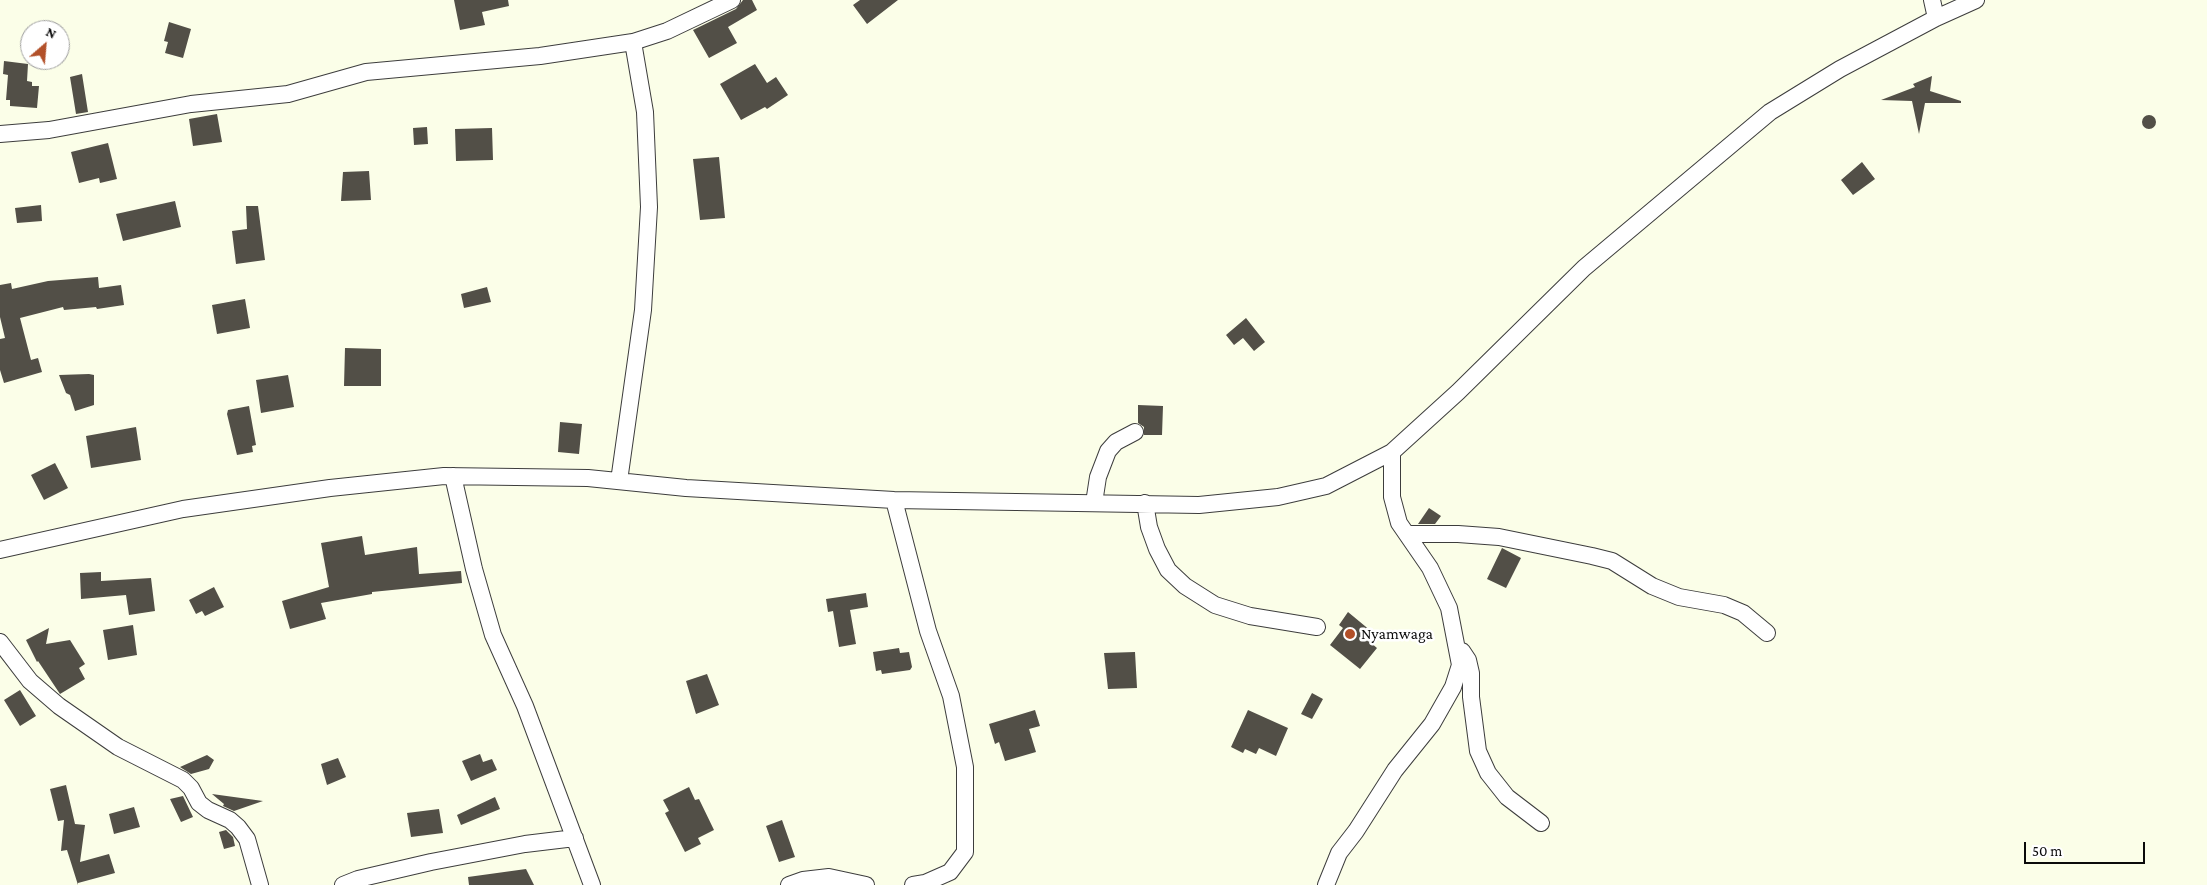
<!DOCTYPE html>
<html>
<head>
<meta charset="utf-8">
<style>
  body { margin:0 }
  #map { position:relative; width:2207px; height:885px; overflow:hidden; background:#fbfee8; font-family:"Crimson Pro",serif }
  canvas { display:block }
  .north { position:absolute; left:20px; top:20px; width:50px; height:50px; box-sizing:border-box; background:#fff; border:1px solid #9d9d9d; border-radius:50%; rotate:27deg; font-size:14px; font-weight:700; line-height:20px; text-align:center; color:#0a0a0a }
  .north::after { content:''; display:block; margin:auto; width:18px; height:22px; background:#b25029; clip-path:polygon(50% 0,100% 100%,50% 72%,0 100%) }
  .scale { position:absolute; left:2024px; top:842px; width:121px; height:22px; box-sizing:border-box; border:2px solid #0a0a0a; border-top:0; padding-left:6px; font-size:15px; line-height:18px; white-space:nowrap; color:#0a0a0a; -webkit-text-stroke:4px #fff; paint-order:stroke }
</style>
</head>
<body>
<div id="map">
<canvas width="2207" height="885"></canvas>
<div class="north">N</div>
<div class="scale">50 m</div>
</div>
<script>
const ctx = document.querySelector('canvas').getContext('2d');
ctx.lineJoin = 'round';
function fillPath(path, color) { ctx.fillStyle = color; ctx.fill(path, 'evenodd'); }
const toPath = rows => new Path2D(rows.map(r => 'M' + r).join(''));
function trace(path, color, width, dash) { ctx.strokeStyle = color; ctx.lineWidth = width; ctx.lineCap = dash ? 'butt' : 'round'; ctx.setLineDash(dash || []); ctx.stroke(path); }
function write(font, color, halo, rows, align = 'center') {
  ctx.font = font + ' "Crimson Pro",serif'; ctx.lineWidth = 5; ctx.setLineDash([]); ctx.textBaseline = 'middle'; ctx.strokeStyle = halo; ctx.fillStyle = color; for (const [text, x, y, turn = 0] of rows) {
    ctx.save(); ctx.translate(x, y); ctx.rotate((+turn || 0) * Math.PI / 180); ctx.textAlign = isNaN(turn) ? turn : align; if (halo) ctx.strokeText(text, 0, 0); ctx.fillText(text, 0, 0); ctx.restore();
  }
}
fillPath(toPath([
  [454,0,508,0,509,6,482,12,485,25,460,30],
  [752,0,757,10,728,27,737,43,709,58,693,30,736,9,743,0],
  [860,0,898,0,867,24,853,5],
  [169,22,191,29,183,58,165,53,168,42,164,41],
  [4,61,28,64,27,81,32,82,32,86,39,86,37,108,10,106,10,100,6,100,8,75,3,74],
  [755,64,767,83,776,77,788,95,767,109,765,107,741,120,720,84],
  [82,74,88,112,76,114,70,77],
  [1932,76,1930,91,1961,101,1961,103,1925,103,1919,134,1912,101,1881,100,1915,87,1913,84],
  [217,114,222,142,193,146,189,119],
  '2142 122a7 7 0 1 1 14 0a7 7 0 1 1-14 0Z',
  [427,127,428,144,414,145,413,128],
  [492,128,493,160,456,161,455,129],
  [108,143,117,179,100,183,99,178,79,183,71,152],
  [719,157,725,218,700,220,693,159],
  [1862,162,1875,179,1853,195,1841,180],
  [369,171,371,200,341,201,343,172],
  [175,201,181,227,123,241,116,214],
  [41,205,42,221,17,223,15,208],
  [246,206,258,206,265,260,236,264,232,231,247,229],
  [98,277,99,288,121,285,124,305,97,309,96,307,64,310,63,307,20,318,31,360,38,358,42,372,4,383,0,370,0,339,5,338,0,317,0,285,11,283,12,289,48,281],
  [487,287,491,302,464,308,461,294],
  [245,299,250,328,217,334,212,305],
  [1246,318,1265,342,1254,351,1243,338,1234,345,1226,335],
  [345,348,381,349,381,386,344,386],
  [89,374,94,375,94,405,75,411,70,395,66,393,59,375],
  [288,375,294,407,261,413,256,380],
  [1138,405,1163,406,1162,435,1144,435,1144,427,1138,423],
  [249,406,256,445,252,446,253,452,237,455,227,414,228,410],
  [560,422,582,424,579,454,558,452],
  [136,427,141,460,91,468,86,436],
  [55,463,68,488,44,500,31,475],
  [1429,508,1441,516,1435,524,1418,524],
  [362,536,365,555,417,547,419,574,461,571,462,583,372,592,372,594,321,603,326,619,290,629,282,601,329,587,321,543],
  [1502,548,1521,558,1506,588,1487,579],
  [101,572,101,581,151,578,155,611,129,615,126,595,81,599,80,573],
  [214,587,224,607,205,616,202,611,196,614,189,600],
  [866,593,868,607,850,610,856,644,839,647,833,611,828,612,826,599],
  [1348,612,1377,636,1371,643,1377,648,1360,669,1330,645,1343,628,1339,625],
  [133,625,137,655,108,660,103,630],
  [49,628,46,644,70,640,85,664,79,668,85,679,60,694,38,661,37,662,26,640],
  [899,648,900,653,909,652,912,667,910,670,882,674,881,670,876,671,873,652],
  [1135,652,1137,688,1108,689,1104,653],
  [707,674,719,705,696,714,686,681],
  [20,690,36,716,20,726,4,700],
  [1312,693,1323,699,1312,719,1301,714],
  [1035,710,1040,726,1029,729,1036,752,1005,761,999,742,995,744,989,724],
  [1248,710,1288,728,1276,756,1259,748,1256,754,1245,749,1243,753,1231,747],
  [480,754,483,762,492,759,497,770,471,781,462,761],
  [207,755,214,760,209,769,191,774,180,767],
  [338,758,346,777,327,785,321,764],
  [66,785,75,824,85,825,80,862,109,854,115,873,78,883,78,885,67,850,61,851,64,820,58,821,50,789],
  [689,787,695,800,699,799,714,830,698,838,701,844,685,852,665,813,669,811,663,800],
  [212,794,263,801,234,811,223,806,224,804],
  [183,796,193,817,181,822,170,799],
  [495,797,500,809,461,825,457,815],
  [134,807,140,827,114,834,109,814],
  [439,809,443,833,411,837,407,813],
  [782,820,795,857,779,862,766,826],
  [226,830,233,837,235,846,224,849,219,832],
  [526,869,534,885,469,885,468,877]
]), '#524f47');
const minor = toPath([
  [1932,0,1936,18],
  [0,134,49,130,191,104,288,94,366,72,540,56,633,42,667,31,732,0],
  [453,476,474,569,493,635,525,706,592,885],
  [619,481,643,310,649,207,645,112,633,42],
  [894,500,928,631,951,696,965,767,965,852,950,872,925,883,913,885],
  [1094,503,1098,477,1108,451,1116,442,1135,432],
  [1145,503,1149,527,1157,549,1168,570,1185,586,1215,605,1250,616,1317,627],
  [1407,534,1458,534,1499,537,1592,556,1612,561,1652,586,1679,597,1724,605,1743,613,1767,633],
  [0,550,183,509,330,488,444,476,588,478,686,488,894,500,1199,505,1278,497,1326,486,1392,452,1458,392,1584,268,1770,112,1840,69,1936,18,1976,0],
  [0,642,30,681,59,706,118,747,183,780,191,788,199,803,208,810,230,820,238,827,247,839,260,885],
  [1462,651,1468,660,1471,673,1471,697,1478,751,1488,773,1507,797,1541,823],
  [343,885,358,879,431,862,525,844,575,838],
  [789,885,803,880,829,877,866,885],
  [1326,885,1339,853,1356,831,1395,770,1432,724,1453,687,1460,665,1449,608,1430,568,1399,523,1392,497,1392,452]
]);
trace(minor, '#3d3d3d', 18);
trace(minor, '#fff', 16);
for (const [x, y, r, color] of [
  [1350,634,6,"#b25029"]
]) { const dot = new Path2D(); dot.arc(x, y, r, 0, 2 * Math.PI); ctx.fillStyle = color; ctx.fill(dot); trace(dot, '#fff', 2); }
write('16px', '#0a0a0a', '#fff', [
  ["Nyamwaga",1361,634]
], 'left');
</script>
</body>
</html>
